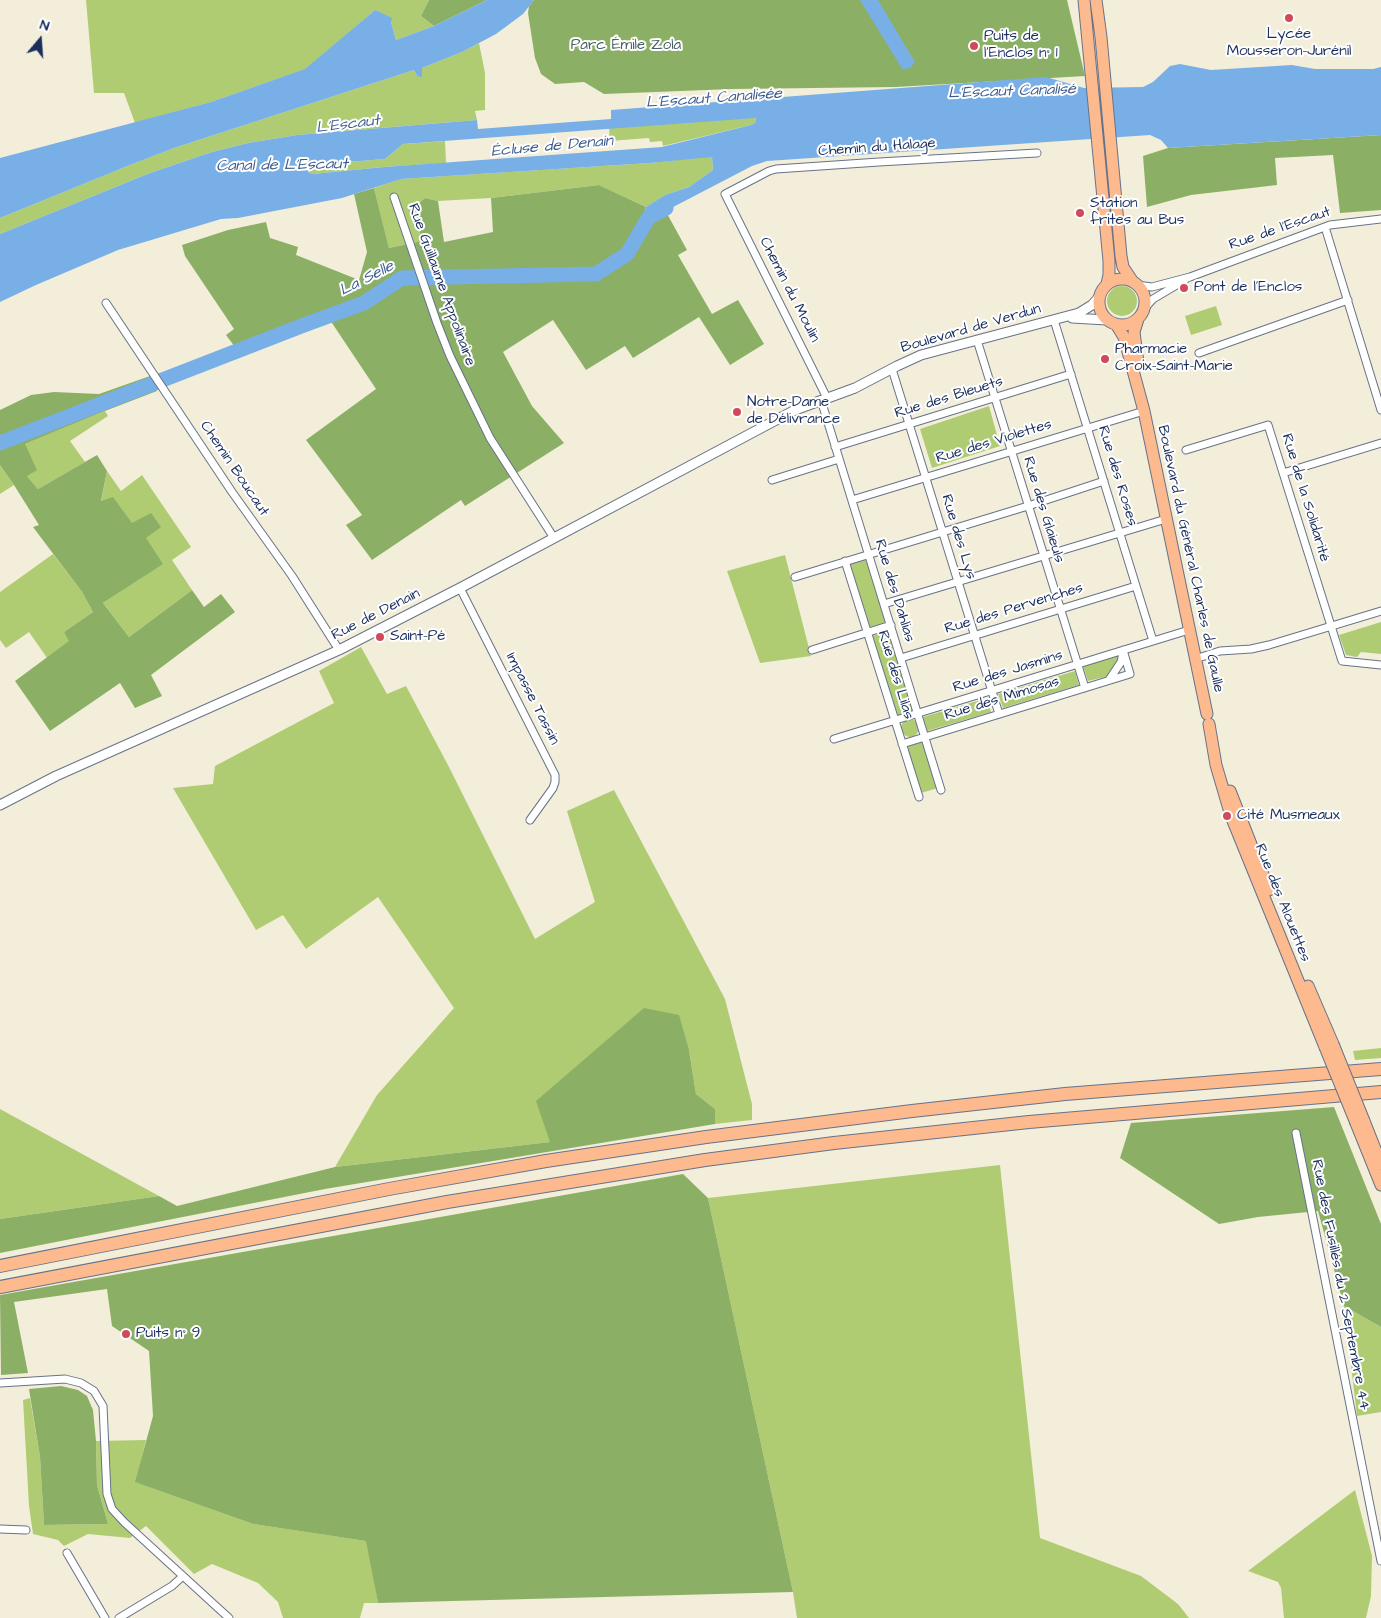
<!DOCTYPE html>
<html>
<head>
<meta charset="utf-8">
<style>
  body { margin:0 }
  #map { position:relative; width:1381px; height:1618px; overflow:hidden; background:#f3eeda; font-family:"Architects Daughter",sans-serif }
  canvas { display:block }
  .north { position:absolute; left:15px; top:15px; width:50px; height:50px; -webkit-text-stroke:4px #fff; paint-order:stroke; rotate:18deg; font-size:14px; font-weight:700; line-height:20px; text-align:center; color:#1b2f5e }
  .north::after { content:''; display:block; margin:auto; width:18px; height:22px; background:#1b2f5e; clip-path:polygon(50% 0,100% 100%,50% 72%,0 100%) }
</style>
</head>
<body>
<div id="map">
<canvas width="1381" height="1618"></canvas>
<div class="north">N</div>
</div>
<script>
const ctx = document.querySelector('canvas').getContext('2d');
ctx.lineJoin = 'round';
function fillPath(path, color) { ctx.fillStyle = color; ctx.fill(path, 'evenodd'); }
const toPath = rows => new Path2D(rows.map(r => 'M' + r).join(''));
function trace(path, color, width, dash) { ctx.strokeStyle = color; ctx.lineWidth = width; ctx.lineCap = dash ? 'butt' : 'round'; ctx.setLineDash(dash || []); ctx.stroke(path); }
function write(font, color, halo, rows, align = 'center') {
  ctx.font = font + ' "Architects Daughter",sans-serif'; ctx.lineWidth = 4; ctx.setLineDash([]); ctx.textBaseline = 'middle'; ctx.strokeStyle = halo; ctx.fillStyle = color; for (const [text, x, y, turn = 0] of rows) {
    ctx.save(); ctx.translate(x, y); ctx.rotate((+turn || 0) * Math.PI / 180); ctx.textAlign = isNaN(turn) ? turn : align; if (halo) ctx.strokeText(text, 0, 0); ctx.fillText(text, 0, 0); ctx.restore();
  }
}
fillPath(toPath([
  [86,0,429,0,421,16,434,26,396,40,391,22,375,10,306,69,211,102,135,123,124,93,94,93],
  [479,43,485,73,485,110,475,111,477,120,297,135,248,143,212,152,150,173,0,234,0,218,130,165,174,148,414,70,417,76,422,76,422,68,462,52],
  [756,117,755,123,751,125,663,146,662,141,650,142,649,138,610,141,609,128],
  [445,141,446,163,384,167,313,174,308,172,307,168,311,165,385,159,403,144],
  [712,156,713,170,689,187,665,195,646,207,599,185,491,198,438,201,425,198,414,207,422,241,389,248,374,188,400,179,650,163],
  '1107 301a15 15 0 1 1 30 0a15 15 0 1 1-30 0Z',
  [1216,306,1222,325,1191,335,1185,316],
  [989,406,1000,446,932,468,920,429],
  [105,411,108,416,70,441,85,462,38,489,27,476,25,444],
  [0,465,14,485,0,494],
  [107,471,121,491,142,475,191,547,172,560,192,590,129,637,103,603,162,564,132,523,101,502],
  [53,554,82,592,93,612,64,632,70,641,47,658,29,632,6,648,0,640,0,592],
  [785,555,811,656,760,663,727,571],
  [866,559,886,622,870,627,850,564],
  [1381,622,1381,654,1361,652,1357,657,1346,655,1339,635],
  [888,631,913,711,898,716,872,636],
  [361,647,387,694,406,686,449,767,535,939,595,902,567,811,614,790,725,999,752,1104,752,1120,715,1124,715,1109,696,1094,689,1050,550,1142,335,1167,377,1095,454,1008,378,897,306,949,283,915,256,930,173,788,213,784,215,766,334,703,319,671],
  [1120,654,1120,658,1109,676,1088,681,1083,666],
  [1075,671,1079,685,1003,708,998,694],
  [987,698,991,712,927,731,923,717],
  '901 728a9 9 0 1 1 18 0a9 9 0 1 1-18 0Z',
  [922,742,938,788,921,793,906,747],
  [1381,1048,1381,1058,1355,1060,1353,1051],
  [0,1109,159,1196,0,1219],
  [1000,1165,1040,1538,1141,1576,1178,1604,1189,1618,797,1618,793,1592,708,1198],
  [1344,1306,1381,1327,1381,1412,1357,1416],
  [30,1398,40,1457,44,1525,108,1524,97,1485,96,1441,146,1440,136,1482,253,1524,367,1541,378,1603,364,1603,360,1618,283,1618,278,1602,258,1583,212,1564,194,1574,146,1526,130,1538,88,1534,64,1546,58,1540,33,1534,29,1506,23,1400],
  [1355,1490,1372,1556,1371,1596,1366,1618,1284,1618,1281,1588,1278,1582,1248,1571]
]), '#afcc73');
fillPath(toPath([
  [429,0,487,0,434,26,421,16],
  [534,0,1067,0,1085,76,896,87,732,89,604,94,584,82,555,84,541,74,535,58,528,13,529,6],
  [1381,135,1381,210,1340,213,1333,155,1275,158,1277,185,1191,195,1147,207,1143,156,1168,148],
  [599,185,646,207,643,217,652,218,665,210,687,250,678,255,712,314,738,300,764,344,730,365,699,317,633,358,625,346,586,370,553,320,503,352,532,406,564,443,465,506,461,500,372,560,346,525,362,515,306,440,376,389,330,320,241,355,226,335,234,329,185,256,182,245,228,230,266,222,270,238,298,247,296,255,359,280,367,252,354,194,374,188,389,248,422,241,414,207,425,198,438,201,444,242,493,232,491,198],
  [150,376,157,391,105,411,25,444,37,470,27,476,38,489,97,455,107,471,101,501,113,497,132,523,151,513,161,527,146,538,163,564,103,603,129,637,192,590,204,607,221,594,235,612,151,675,162,696,135,708,120,683,50,731,15,681,69,641,64,632,93,612,82,592,33,527,39,525,14,485,0,465,0,410,31,395,54,392,99,394],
  [644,1008,679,1015,689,1050,696,1094,715,1109,715,1124,325,1189,0,1253,0,1219,159,1196,177,1206,335,1167,550,1142,536,1101],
  [1334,1107,1381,1224,1381,1327,1344,1306,1318,1211,1258,1217,1219,1224,1120,1158,1131,1123],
  [683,1174,708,1198,793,1592,378,1603,366,1541,253,1524,135,1482,153,1416,149,1351,112,1326,107,1289,14,1302,28,1373,1,1375,0,1295],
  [61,1386,78,1390,87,1396,93,1410,96,1441,97,1485,108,1524,44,1525,40,1457,29,1389]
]), '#8bb065');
fillPath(toPath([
  [487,0,534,0,523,14,496,34,462,52,422,68,422,77,417,76,414,70,174,148,130,165,0,218,0,158,211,102,305,69,375,10,392,18,391,22,396,40,434,26],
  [860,0,878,0,915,62,911,67,903,70],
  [1180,64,1211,70,1292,65,1315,69,1373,69,1381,67,1381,135,1168,148,1161,140,1150,135,767,161,752,166,652,218,643,217,646,207,665,195,689,187,713,170,712,157,650,163,401,179,342,198,238,218,221,219,118,250,36,285,0,302,0,234,150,173,212,152,248,143,297,135,477,120,478,129,611,119,611,110,1046,77,1084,88,1143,87,1153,82,1170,66],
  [756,118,755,123,751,125,662,147,384,167,313,174,308,172,307,168,311,165,385,159,403,144]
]), '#78afe7');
trace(toPath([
  [0,443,304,325,364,303,402,278,596,274,627,254,649,217,666,208]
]), '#78afe7', 15);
const minor = toPath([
  [394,197,437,323,450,356,490,438,554,538],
  [1325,227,1381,410],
  [1137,285,1152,287,1190,277,1330,225,1381,219],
  [106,303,232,492,292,576,339,650],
  [1145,308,1153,299,1185,280],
  [1054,320,1153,641],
  [977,340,1085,688],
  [1199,353,1348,300],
  [892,369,999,714],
  [827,398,725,194,769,171,776,169,879,162,1037,153],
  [821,400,941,790],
  [835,447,1071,374],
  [1186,450,1268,425,1342,661,1381,665],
  [1283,473,1381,443],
  [772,480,839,459],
  [852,500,1144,411],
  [845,561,919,797],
  [795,577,1028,506,1104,481],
  [460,588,555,775,555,782,553,788,530,820],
  [884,604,1166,519],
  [812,650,891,625],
  [901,658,1136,586],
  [1195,659,1220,651,1251,649,1269,645,1381,611],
  [1109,680,1121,662,1123,653],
  [834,739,1189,630],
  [902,744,1130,674,1123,650],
  [1296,1133,1381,1561],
  [0,1383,65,1379,81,1383,94,1391,103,1406,107,1494,112,1509,124,1522,229,1618],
  [0,1529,26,1530],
  [67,1553,105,1618],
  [119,1618,172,1586,183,1576]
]);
const tertiary = toPath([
  [1072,318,1107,320],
  [0,805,56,776,339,650,460,588,795,410,855,388,897,366,921,355,1079,313,1092,305,1099,297]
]);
const primary = toPath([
  [1084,0,1109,261,1109,275,1107,284],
  [1096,0,1101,37,1121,256,1123,267,1133,282],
  '1099 302a23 23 0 1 1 46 0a23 23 0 1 1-46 0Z',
  [1138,319,1134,332,1138,362],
  [1116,324,1124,337,1144,411,1207,714],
  [1209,724,1216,765,1231,816,1325,1047],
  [1230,791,1269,890],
  [1308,986,1333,1044],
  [1364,1121,1381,1164],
  [1356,1123,1381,1185]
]);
const motorway = toPath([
  [0,1266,389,1189,546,1161,706,1137,912,1111,1065,1094,1381,1069],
  [0,1287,447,1202,705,1160,834,1143,1029,1122,1381,1092]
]);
trace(minor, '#677289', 9);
trace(tertiary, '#677289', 11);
trace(primary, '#677289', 13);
trace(motorway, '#677289', 14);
trace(minor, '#fff', 7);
trace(tertiary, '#fff', 9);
trace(primary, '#fcba8e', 11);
trace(motorway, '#fcba8e', 12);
const primaryBridge = toPath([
  [1333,1044,1364,1121],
  [1325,1047,1356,1123]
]);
trace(primaryBridge, '#677289', 13, []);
trace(primaryBridge, '#fcba8e', 11);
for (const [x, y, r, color] of [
  [1289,18,5,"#d1495b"],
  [974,46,5,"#d1495b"],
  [1080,213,5,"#d1495b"],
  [1184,288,5,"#d1495b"],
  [1105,359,5,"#d1495b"],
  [737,412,5,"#d1495b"],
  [380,637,5,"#d1495b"],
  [1227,816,5,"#d1495b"],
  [126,1334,5,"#d1495b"]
]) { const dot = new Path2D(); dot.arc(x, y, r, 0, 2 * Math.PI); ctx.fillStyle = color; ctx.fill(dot); trace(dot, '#fff', 2); }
write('15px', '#1b2f5e', '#fff', [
  ["Lycée",1289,35,"center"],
  ["Mousseron-Jurénil",1289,52,"center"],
  ["Puits de",984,37],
  ["l'Enclos n° 1",984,54],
  ["Station",1090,204],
  ["frites au Bus",1090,221],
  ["Pont de l'Enclos",1194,288],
  ["Pharmacie",1115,350],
  ["Croix-Saint-Marie",1115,367],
  ["Notre-Dame",747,403],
  ["de Délivrance",747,420],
  ["Saint-Pé",390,637],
  ["Cité Musmeaux",1237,816],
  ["Puits n° 9",136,1334]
], 'left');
write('15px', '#475e64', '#fff', [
  ["Parc Émile Zola",626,46]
]);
write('15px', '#1b2f5e', '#fff', [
  ["Chemin du Halage",877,148,-4],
  ["Rue de l'Escaut",1280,229,-19],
  ["Rue Guillaume Appolinaire",441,285,70],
  ["Chemin du Moulin",789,290,63],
  ["Boulevard de Verdun",971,329,-16],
  ["Rue des Bleuets",949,398,-17],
  ["Rue des Violettes",994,442,-17],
  ["Chemin Boucaut",234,469,56],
  ["Rue des Roses",1117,476,73],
  ["Rue de la Solidarité",1305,498,73],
  ["Rue des Glaieuls",1043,510,73],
  ["Rue des Lys",958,537,73],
  ["Boulevard du Général Charles de Gaulle",1190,559,78],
  ["Rue des Dahlias",894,591,73],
  ["Rue des Pervenches",1014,609,-17],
  ["Rue de Denain",376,615,-27],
  ["Rue des Jasmins",1008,672,-17],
  ["Rue des Lilas",895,675,73],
  ["Impasse Tassin",532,699,63],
  ["Rue des Mimosas",1002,699,-17],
  ["Rue des Alouettes",1282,903,68],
  ["Rue des Fusillés du 2 Septembre 44",1340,1285,79]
]);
write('italic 16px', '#3c5c8e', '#fff', [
  ["L'Escaut Canalisé",1012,92,-2],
  ["L'Escaut Canalisée",714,99,-4],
  ["L'Escaut",348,125,-7],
  ["Écluse de Denain",552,147,-5],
  ["Canal de L'Escaut",282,166,-1],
  ["La Selle",367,279,-27]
]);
</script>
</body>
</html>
